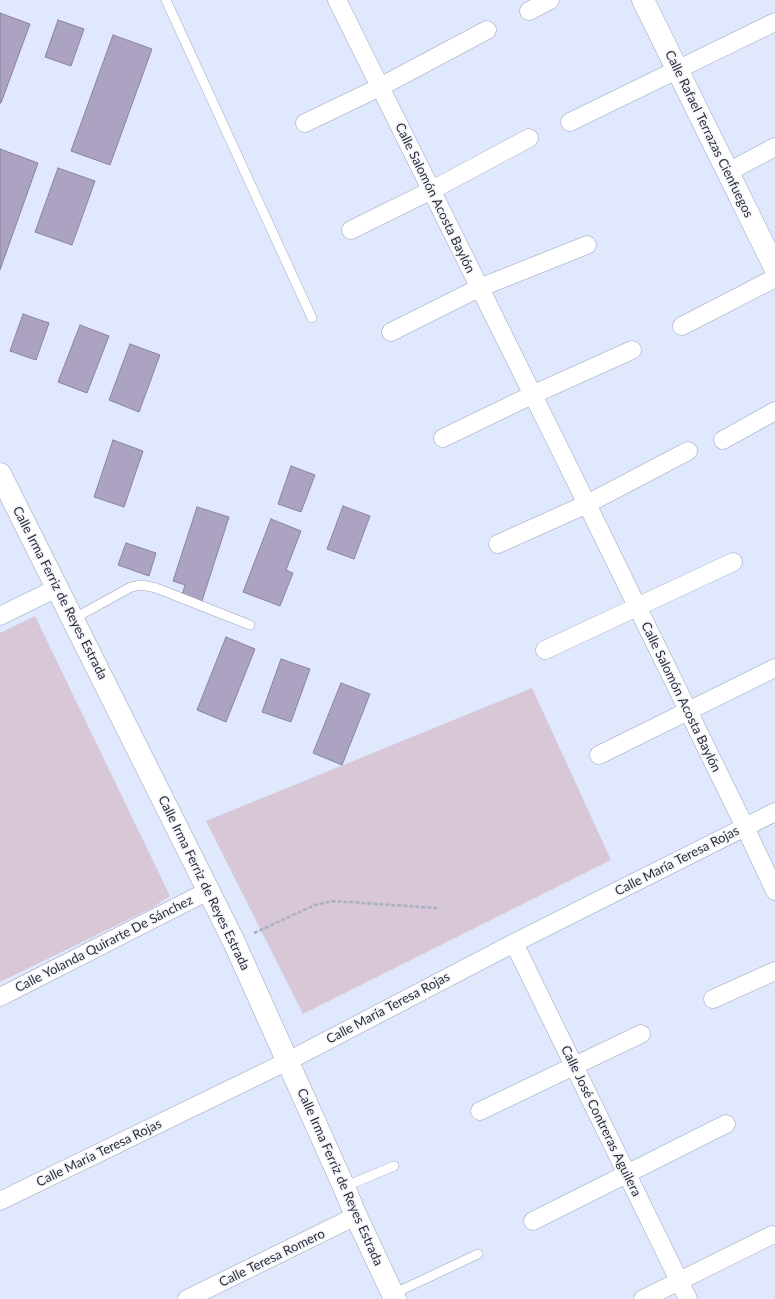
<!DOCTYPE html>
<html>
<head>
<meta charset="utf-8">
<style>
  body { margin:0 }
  canvas { display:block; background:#e0e8fd }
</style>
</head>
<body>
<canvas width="775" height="1299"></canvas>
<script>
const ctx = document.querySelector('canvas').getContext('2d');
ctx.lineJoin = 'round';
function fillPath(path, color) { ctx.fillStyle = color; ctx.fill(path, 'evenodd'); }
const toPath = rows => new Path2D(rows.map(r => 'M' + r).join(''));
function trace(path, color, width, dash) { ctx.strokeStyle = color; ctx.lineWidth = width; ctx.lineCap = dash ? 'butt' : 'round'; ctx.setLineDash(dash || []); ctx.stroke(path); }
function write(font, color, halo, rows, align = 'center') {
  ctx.font = font + ' Lato,sans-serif'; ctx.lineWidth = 3; ctx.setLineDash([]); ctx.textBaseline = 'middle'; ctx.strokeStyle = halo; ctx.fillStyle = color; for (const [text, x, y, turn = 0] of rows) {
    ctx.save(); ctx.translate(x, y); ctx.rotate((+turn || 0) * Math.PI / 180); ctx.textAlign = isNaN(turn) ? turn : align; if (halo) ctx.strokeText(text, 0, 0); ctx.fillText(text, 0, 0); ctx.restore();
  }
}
fillPath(toPath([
  [35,616,170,896,152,908,0,982,0,633],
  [532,688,611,860,303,1014,206,821]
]), '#d7c7d7');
const building = toPath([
  [0,13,30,24,1,103,0,103,0,13],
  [58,20,84,29,71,66,45,57,58,20],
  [113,35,152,49,110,165,71,151,113,35],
  [0,149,38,163,0,270,0,149],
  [58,168,95,181,72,245,35,232,58,168],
  [23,314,49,323,36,360,10,351,23,314],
  [80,325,109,336,87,393,58,382,80,325],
  [130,344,160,355,139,412,109,400,130,344],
  [113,440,143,451,124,507,94,497,113,440],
  [291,466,315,475,301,512,278,504,291,466],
  [343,506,370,516,354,559,327,549,343,506],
  [197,507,229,517,202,601,182,595,185,585,173,581,197,507],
  [271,519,301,531,286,570,293,573,280,606,243,592,271,519],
  [126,543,156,553,149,576,118,565,126,543],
  [226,637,255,649,226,722,197,710,226,637],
  [281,659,310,669,291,722,262,712,281,659],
  [341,683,370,694,342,765,313,753,341,683]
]);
fillPath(building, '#aba3c1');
trace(building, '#8a849c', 1);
const service = toPath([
  [166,0,312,318],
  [73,619,131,587,142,585,156,588,250,625],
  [344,1187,394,1166],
  [393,1294,478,1254]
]);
const minor = toPath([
  [337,0,587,504,745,827,775,891],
  [529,11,550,0],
  [570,122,775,22],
  [305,123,380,87,487,30],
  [728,172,775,147],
  [351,230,432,190,529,138],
  [682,326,775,278],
  [391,332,479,288,587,245],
  [443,438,532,395,632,350],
  [723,440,775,411],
  [498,544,587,504,688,451],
  [0,616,57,588],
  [545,650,733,562],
  [599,755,775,668],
  [514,943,688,1299],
  [0,997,208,891],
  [713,999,775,971],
  [480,1111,641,1034],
  [0,1201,288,1061,514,943,775,812],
  [533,1221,726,1124],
  [187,1299,356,1216],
  [643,1299,772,1235]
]);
const tertiary = toPath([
  [643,0,775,268],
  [0,474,234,942,344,1187,356,1216,395,1299]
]);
trace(service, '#9aa4bc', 10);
trace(minor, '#9aa4bc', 19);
trace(tertiary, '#9aa4bc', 23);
trace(toPath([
  [254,933,315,905,333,901,438,908]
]), '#a9b0c2', 2.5, [4, 2]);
trace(service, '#fff', 9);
trace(minor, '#fff', 18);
trace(tertiary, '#fff', 22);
write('13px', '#2a2e38', '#f3f5fa', [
  ["Calle Rafael Terrazas Cienfuegos",709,134,64],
  ["Calle Salomón Acosta Baylón",435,198,64],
  ["Calle Irma Ferriz de Reyes Estrada",60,593,63],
  ["Calle Salomón Acosta Baylón",681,697,64],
  ["Calle María Teresa Rojas",677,861,-27],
  ["Calle Irma Ferriz de Reyes Estrada",204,883,64],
  ["Calle Yolanda Quirarte De Sánchez",104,944,-27],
  ["Calle María Teresa Rojas",388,1008,-28],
  ["Calle José Contreras Aguilera",601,1121,64],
  ["Calle María Teresa Rojas",99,1153,-26],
  ["Calle Irma Ferriz de Reyes Estrada",340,1177,66],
  ["Calle Teresa Romero",272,1258,-26]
]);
</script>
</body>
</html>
